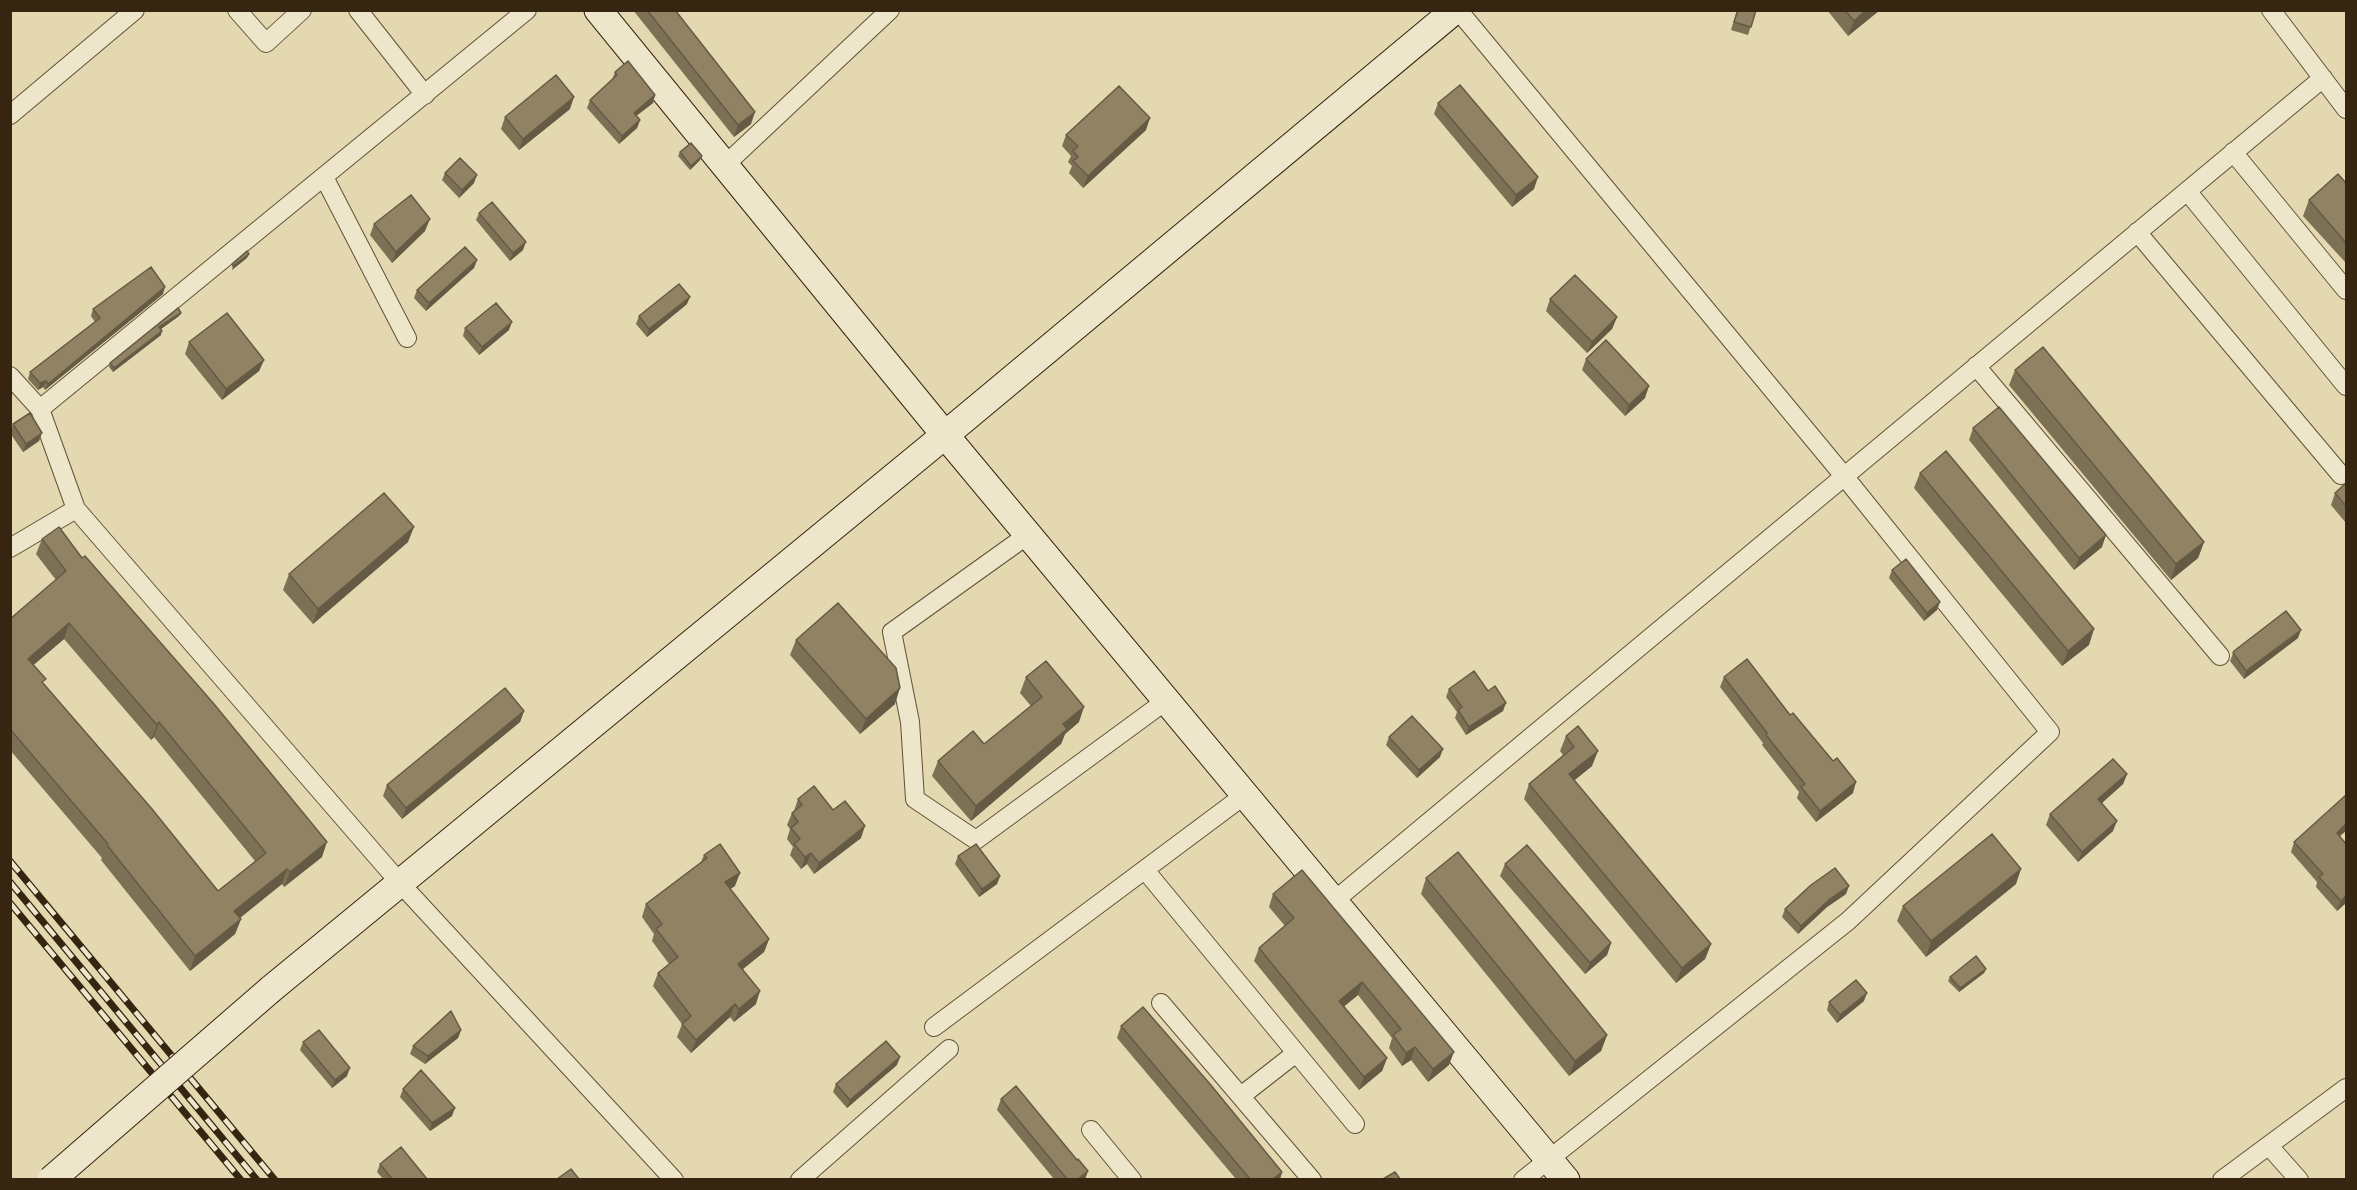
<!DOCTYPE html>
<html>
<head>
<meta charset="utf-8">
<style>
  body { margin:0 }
  #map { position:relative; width:2357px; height:1190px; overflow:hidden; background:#e3d8af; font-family:"Libre Bodoni",serif }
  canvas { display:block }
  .frame { position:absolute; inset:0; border:12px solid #362511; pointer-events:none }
</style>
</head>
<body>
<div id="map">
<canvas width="2357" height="1190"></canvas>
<div class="frame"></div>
</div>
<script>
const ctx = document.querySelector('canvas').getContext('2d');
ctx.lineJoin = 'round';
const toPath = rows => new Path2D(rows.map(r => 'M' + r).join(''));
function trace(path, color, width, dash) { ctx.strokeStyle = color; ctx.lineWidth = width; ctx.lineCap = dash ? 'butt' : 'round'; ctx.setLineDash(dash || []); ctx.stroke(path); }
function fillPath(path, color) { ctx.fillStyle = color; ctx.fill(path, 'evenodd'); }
const street = toPath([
  [237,10,266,43,302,10],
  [358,10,425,95],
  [1458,10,1844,476,2050,732,1848,921,1523,1180],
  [2271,10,2346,109],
  [10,115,135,10],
  [2233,152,2346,290],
  [725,165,890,10],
  [324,177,407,338],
  [2187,191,2346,386],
  [2137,232,2341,475],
  [1976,366,2220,656],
  [10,376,40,409,76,509,400,883,674,1180],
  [40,409,527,10],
  [1029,534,892,632,910,722,915,799,976,840,1167,700],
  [10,548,76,509],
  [1145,870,1355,1124],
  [1334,901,2323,78],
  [1161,1003,1312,1180],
  [934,1027,1246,794],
  [1241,1096,1296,1053],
  [1091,1130,1132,1180],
  [2269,1146,2299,1180],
  [800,1180,949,1049],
  [2222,1180,2346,1088]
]);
const secondary = toPath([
  [598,10,945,435,1566,1180],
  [271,989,945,435,1455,10]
]);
trace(street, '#615238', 20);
trace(secondary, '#362511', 29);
trace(street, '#ede6cb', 18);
trace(secondary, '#ede6cb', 27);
const rail = toPath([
  [10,861,275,1180],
  [10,882,257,1180],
  [10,903,241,1180]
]);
trace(rail, '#362511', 7);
trace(rail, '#ede6cb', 4.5, [14]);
const secondaryBridge = toPath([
  [51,1180,271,989]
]);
trace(secondaryBridge, '#362511', 29, []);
trace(secondaryBridge, '#ede6cb', 27);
fillPath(toPath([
  [633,10,675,10,751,124,734,137],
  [1737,10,1756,10,1748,35,1731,30],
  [1827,10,1880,10,1848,36],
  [615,72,655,95,653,103,636,116,640,120,637,128,619,144,587,108,590,100,612,80],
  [1438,103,1534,189,1512,207,1434,114],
  [570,109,519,150,501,129,505,117],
  [1146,130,1083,188,1069,173,1072,166,1068,162,1071,156,1062,146,1066,135],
  [680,152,700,160,690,170,678,156],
  [445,173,474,183,459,198,442,180],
  [2346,183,2346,260,2345,262,2303,216,2309,200],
  [479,213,523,250,510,261,476,220],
  [374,224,425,231,392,263,370,235],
  [477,260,474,268,426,311,414,298,417,290],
  [163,294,45,390,43,387,38,390,28,379,30,372,95,322,91,316,93,309],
  [1550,299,1617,317,1612,329,1587,353,1546,311],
  [687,304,647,337,636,324,639,316],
  [178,308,179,316,161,329,161,335,113,372,109,367,110,363],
  [465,328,509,330,479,355,463,336],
  [189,342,264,360,259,371,222,400,185,354],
  [1586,359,1645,398,1625,416,1582,370],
  [2015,370,2204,542,2198,558,2171,580,2009,385],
  [13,424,39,441,23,452,10,433],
  [1973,428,2102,547,2074,570,1969,440],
  [1920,473,2089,645,2062,666,1914,488],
  [2346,483,2346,523,2331,505,2335,493],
  [42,539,82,558,322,857,284,887,282,884,239,918,241,919,235,934,190,971,101,860,102,858,10,750,10,619,56,580,36,554],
  [64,639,151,740,154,737,255,861,218,891,44,685,33,665],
  [408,542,313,624,283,590,289,574],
  [1892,570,1937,610,1924,621,1889,578],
  [2298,638,2244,679,2230,661,2234,651],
  [796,640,895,704,860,734,790,655],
  [1026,677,1079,722,1065,734,1061,744,971,821,932,776,938,761,984,744,1031,706,1020,693],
  [1724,677,1790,715,1853,793,1816,822,1797,798,1799,792,1762,745,1763,743,1720,687],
  [1449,689,1503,711,1466,735,1455,718,1457,712,1446,697],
  [524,711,520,722,402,819,383,796,387,785],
  [1566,736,1592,766,1574,780,1711,944,1705,959,1676,983,1524,799,1529,784,1563,755,1560,751],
  [1389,737,1440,757,1417,778,1386,745],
  [2127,774,2123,784,2102,803,2113,831,2078,862,2046,825,2050,814],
  [798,799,833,810,861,838,814,874,807,864,801,869,790,855,793,847,787,839,790,829,787,825,792,813,794,811],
  [2340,836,2346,903,2337,911,2316,887,2317,882,2291,852,2294,842],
  [704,855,735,886,730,889,769,939,764,952,743,969,756,1004,734,1022,730,1017,691,1053,677,1037,682,1024,653,986,658,973,669,964,652,941,654,934,642,917,646,904,701,862],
  [958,856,1000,876,997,884,979,897,955,864],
  [1505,864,1611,943,1607,955,1585,974,1500,876],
  [1426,878,1607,1035,1601,1051,1569,1076,1421,894],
  [2016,884,1926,957,1897,921,1903,906],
  [1273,894,1449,1065,1428,1082,1411,1060,1402,1066,1389,1048,1392,1038,1358,995,1344,1006,1387,1058,1382,1071,1359,1090,1254,961,1259,948,1285,926,1269,907],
  [1846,894,1827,907,1798,934,1782,917,1785,909],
  [1986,969,1984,973,1959,992,1948,981,1950,977],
  [1864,1001,1837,1023,1827,1010,1829,1002],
  [1121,1026,1282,1172,1280,1179,1236,1179,1117,1038],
  [461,1030,458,1038,425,1064,410,1054,413,1046],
  [303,1042,347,1076,332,1088,300,1050],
  [897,1065,847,1108,833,1092,836,1084],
  [403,1089,452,1116,430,1131,400,1097],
  [1001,1099,1077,1160,1088,1171,1085,1179,1054,1179,997,1110],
  [380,1164,427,1179,383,1179,377,1172]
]), '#7c7055');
fillPath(toPath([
  [1866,10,1880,10,1848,36,1854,21],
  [655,95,653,103,631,120,634,113],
  [574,97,570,109,519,150,523,139],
  [755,112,751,124,734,137,738,125],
  [1150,118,1146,130,1083,188,1088,176],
  [640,120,637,128,619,144,622,136],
  [702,156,700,160,690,170,691,166],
  [477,175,474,183,459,198,462,190],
  [1538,177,1534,189,1512,207,1516,195],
  [430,219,425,231,392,263,396,252],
  [526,242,523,250,510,261,513,253],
  [249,254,247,258,232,270,233,266],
  [477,260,474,268,426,311,429,303],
  [165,287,163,294,45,390,48,384],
  [690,297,687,304,647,337,649,329],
  [181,313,179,316,158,331,159,327],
  [1617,317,1612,329,1587,353,1592,342],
  [512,322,509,330,479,355,482,347],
  [162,331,161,335,113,372,114,368],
  [264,360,259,371,222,400,226,389],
  [46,381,43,387,38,390,40,383],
  [1649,386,1645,398,1625,416,1629,405],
  [42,433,39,441,23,452,26,444],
  [414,527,408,542,313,624,318,609],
  [2106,535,2102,547,2074,570,2079,558],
  [2204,542,2198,558,2171,580,2176,564],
  [1940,602,1937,610,1924,621,1927,613],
  [69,623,64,639,23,674,28,659],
  [2094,629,2089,645,2062,666,2068,651],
  [2301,630,2298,638,2244,679,2246,671],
  [900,688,895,704,860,734,866,719],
  [1506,703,1503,711,1466,735,1469,727],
  [1084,707,1079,722,1065,734,1061,744,971,821,976,806,1063,724],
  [524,711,520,722,402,819,406,808],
  [159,722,154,737,151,740,157,725],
  [1443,749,1440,757,1417,778,1419,770],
  [1598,751,1592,766,1564,789,1569,774],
  [2127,774,2123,784,2094,810,2098,799],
  [1856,782,1853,793,1816,822,1820,811],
  [2117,821,2113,831,2078,862,2082,852],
  [2346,824,2346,831,2333,842,2337,833],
  [865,826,861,838,814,874,819,863],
  [327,842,322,857,284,887,290,872],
  [811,853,807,864,801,869,805,857],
  [287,869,282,884,229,927,234,911],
  [2021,869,2016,884,1926,957,1931,941],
  [740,873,735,886,721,895,725,882],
  [1000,876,997,884,979,897,982,889],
  [1849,886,1846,894,1827,907,1798,934,1801,926,1830,899],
  [2346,896,2346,903,2337,911,2341,901],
  [241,919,235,934,190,971,195,956],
  [769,939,764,952,733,977,738,964],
  [1611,943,1607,955,1585,974,1590,963],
  [1711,944,1705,959,1676,983,1682,968],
  [1986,969,1984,973,1959,992,1960,988],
  [1362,982,1358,995,1335,1014,1339,1001],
  [760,991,756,1004,734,1022,739,1009],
  [1867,993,1864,1001,1837,1023,1840,1015],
  [735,1004,730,1017,691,1053,696,1040],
  [461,1030,458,1038,425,1064,428,1056],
  [1607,1035,1601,1051,1569,1076,1575,1061],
  [1415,1047,1411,1060,1402,1066,1406,1053],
  [1454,1052,1449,1065,1428,1082,1433,1069],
  [900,1057,897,1065,847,1108,850,1100],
  [1387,1058,1382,1071,1359,1090,1364,1077],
  [350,1068,347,1076,332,1088,335,1080],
  [455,1108,452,1116,430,1131,432,1123],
  [1088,1171,1085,1179,1078,1179],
  [1282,1172,1280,1179,1273,1179]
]), '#655b45');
const building = toPath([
  [647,10,675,10,755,112,738,125,647,10],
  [1738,10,1756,10,1751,27,1734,22,1738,10],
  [1845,10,1866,10,1854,21,1845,10],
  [628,61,655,95,634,113,640,120,622,136,590,100,617,75,615,72,628,61],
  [556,75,574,97,523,139,505,117,556,75],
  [1460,85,1538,177,1516,195,1438,103,1460,85],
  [1119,86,1150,118,1088,176,1073,161,1078,157,1073,151,1078,146,1066,135,1119,86],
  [691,143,702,156,691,166,680,152,691,143],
  [460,158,477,175,462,190,445,173,460,158],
  [2338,174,2346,183,2346,243,2309,200,2338,174],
  [411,195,430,219,396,252,374,224,411,195],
  [492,202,526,242,513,253,479,213,492,202],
  [465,247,477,260,429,303,417,290,465,247],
  [247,251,249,254,233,266,232,264,247,251],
  [151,267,165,287,48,384,46,381,40,383,30,372,100,318,93,309,151,267],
  [1575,275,1617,317,1592,342,1550,299,1575,275],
  [679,284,690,297,649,329,639,316,679,284],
  [496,303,512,322,482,347,465,328,496,303],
  [178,308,181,313,159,327,162,331,114,368,110,363,178,308],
  [227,313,264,360,226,389,189,342,227,313],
  [1606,340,1649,386,1629,405,1586,359,1606,340],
  [2043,347,2204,542,2176,564,2015,370,2043,347],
  [1999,407,2106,535,2079,558,1973,428,1999,407],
  [30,413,42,433,26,444,13,424,30,413],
  [1946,451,2094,629,2068,651,1920,473,1946,451],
  [2346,483,2346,506,2335,493,2346,483],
  [384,493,414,527,318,609,289,574,384,493],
  [59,527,82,558,85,556,214,704,327,842,290,872,287,869,234,911,241,919,195,956,107,845,108,844,10,729,10,619,66,571,42,539,59,527],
  [69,623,157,725,159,722,266,853,218,891,152,809,42,682,46,679,28,659,69,623],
  [1906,559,1940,602,1927,613,1892,570,1906,559],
  [838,603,896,668,900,688,866,719,796,640,838,603],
  [2286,611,2301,630,2246,671,2233,653,2234,651,2286,611],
  [1747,659,1790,715,1793,713,1833,761,1837,758,1856,782,1820,811,1801,787,1805,784,1766,735,1767,733,1724,677,1747,659],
  [1046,661,1084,707,1063,724,1067,729,976,806,938,761,973,731,984,744,1042,697,1026,677,1046,661],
  [1474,671,1488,691,1495,686,1506,703,1469,727,1458,710,1462,707,1449,689,1474,671],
  [505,688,524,711,406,808,387,785,505,688],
  [1412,716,1443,749,1419,770,1389,737,1412,716],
  [1578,726,1598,751,1569,774,1711,944,1682,968,1529,784,1574,747,1566,736,1578,726],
  [2113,759,2127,774,2098,799,2117,821,2082,852,2050,814,2113,759],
  [814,786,833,810,845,801,865,826,819,863,811,853,805,857,794,844,800,839,791,828,798,822,792,813,802,805,798,799,814,786],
  [2346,795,2346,824,2337,833,2346,844,2346,896,2341,901,2319,877,2323,874,2294,842,2346,795],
  [1992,834,2021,869,1931,941,1903,906,1992,834],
  [720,844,740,873,725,882,769,939,738,964,760,991,739,1009,735,1004,696,1040,682,1024,691,1016,658,973,678,957,656,929,662,924,646,904,707,858,704,855,720,844],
  [976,844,1000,876,982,889,958,856,976,844],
  [1527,845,1611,943,1590,963,1505,864,1527,845],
  [1458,852,1607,1035,1575,1061,1426,878,1458,852],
  [1835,868,1849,886,1830,899,1801,926,1785,909,1811,885,1835,868],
  [1302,870,1454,1052,1433,1069,1415,1047,1406,1053,1393,1035,1401,1029,1362,982,1339,1001,1387,1058,1364,1077,1259,948,1294,918,1273,894,1302,870],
  [1976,956,1986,969,1960,988,1950,977,1976,956],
  [1856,980,1867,993,1840,1015,1829,1002,1856,980],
  [1143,1007,1210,1084,1282,1172,1273,1179,1250,1179,1121,1026,1143,1007],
  [451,1011,461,1030,428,1056,413,1046,451,1011],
  [319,1030,350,1068,335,1080,303,1042,319,1030],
  [886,1041,900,1057,850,1100,836,1084,886,1041],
  [421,1070,455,1108,432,1123,403,1089,421,1070],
  [1016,1086,1077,1160,1078,1159,1088,1171,1078,1179,1067,1179,1001,1099,1016,1086],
  [401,1147,427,1179,392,1179,380,1164,401,1147],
  [571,1169,579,1179,557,1179,571,1169],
  [1395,1172,1400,1179,1383,1179,1395,1172]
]);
fillPath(building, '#908263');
trace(building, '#655b45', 1.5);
</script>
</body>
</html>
